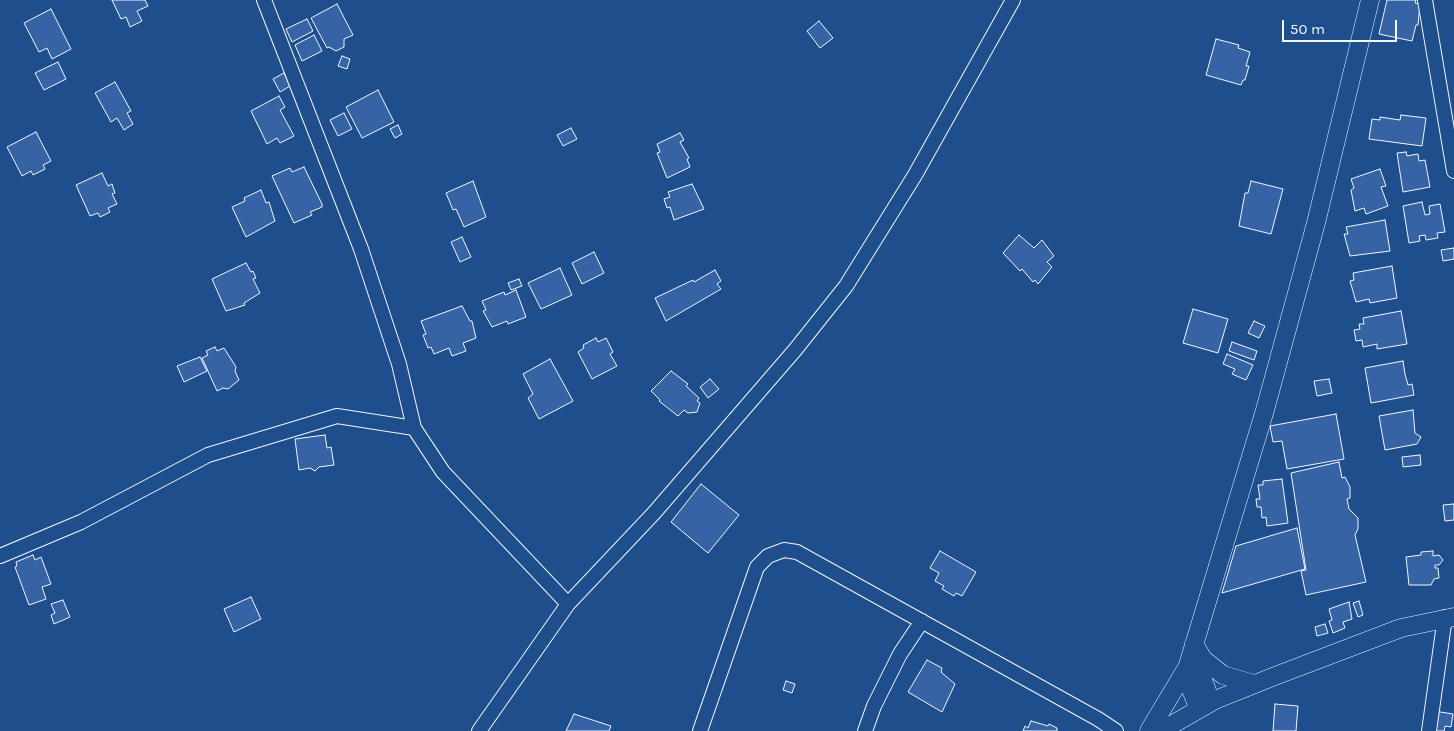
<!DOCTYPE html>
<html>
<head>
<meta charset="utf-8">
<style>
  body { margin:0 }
  #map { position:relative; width:1454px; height:731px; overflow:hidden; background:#1f4e8c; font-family:Karla,sans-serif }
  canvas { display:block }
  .scale { position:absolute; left:1282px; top:20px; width:115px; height:22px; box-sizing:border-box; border:2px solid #f2f6ff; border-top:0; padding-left:6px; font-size:15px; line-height:18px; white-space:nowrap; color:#f2f6ff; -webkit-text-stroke:4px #1f4e8c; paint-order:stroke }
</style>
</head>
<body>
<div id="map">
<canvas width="1454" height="731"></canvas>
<div class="scale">50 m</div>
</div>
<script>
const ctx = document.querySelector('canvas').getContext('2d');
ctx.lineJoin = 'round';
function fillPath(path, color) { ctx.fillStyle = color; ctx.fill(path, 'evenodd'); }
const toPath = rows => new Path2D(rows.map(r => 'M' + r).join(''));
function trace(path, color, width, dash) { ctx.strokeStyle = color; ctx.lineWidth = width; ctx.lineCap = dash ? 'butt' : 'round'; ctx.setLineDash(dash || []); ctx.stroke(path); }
const building = toPath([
  [112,0,145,0,148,6,137,11,142,21,130,27,126,17,121,19,112,0],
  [1387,0,1416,0,1415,3,1420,4,1418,25,1416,25,1412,41,1379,34,1387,0],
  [337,4,353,35,344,39,344,47,336,51,329,47,327,48,311,18,337,4],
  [51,9,71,49,52,59,47,48,39,52,24,23,51,9],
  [307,19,313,31,292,42,286,29,307,19],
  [819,21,833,38,820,48,807,31,819,21],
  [314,35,322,51,302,61,295,45,314,35],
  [1216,39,1239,45,1238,48,1250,52,1246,66,1249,66,1245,80,1243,80,1241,85,1206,75,1216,39],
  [342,56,350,59,347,69,338,66,342,56],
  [58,62,66,79,44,90,35,73,58,62],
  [284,73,290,86,280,92,273,79,284,73],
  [115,82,131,111,127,113,133,124,124,130,117,118,111,122,95,93,115,82],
  [378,90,394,122,362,138,346,107,378,90],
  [279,96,285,107,280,110,294,136,280,143,277,138,267,144,251,111,279,96],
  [344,113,352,129,338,136,330,120,344,113],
  [1401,115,1426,118,1422,146,1369,139,1372,119,1380,120,1380,117,1400,120,1401,115],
  [398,125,402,134,395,138,390,129,398,125],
  [571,128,577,139,563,146,557,135,571,128],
  [36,132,51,161,43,165,45,169,33,175,31,171,22,176,7,147,36,132],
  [680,133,684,140,680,142,689,158,687,159,690,167,667,178,657,153,660,152,657,144,680,133],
  [1406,152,1407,156,1418,154,1419,161,1425,160,1430,187,1403,192,1397,153,1406,152],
  [304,167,322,204,322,207,310,212,312,215,294,223,272,176,290,168,292,172,304,167],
  [1380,169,1386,186,1381,187,1388,206,1366,214,1364,208,1355,211,1351,190,1354,188,1351,179,1380,169],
  [102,173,108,186,112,184,115,193,112,194,117,204,108,208,110,212,100,217,98,213,90,216,76,185,102,173],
  [473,181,486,217,464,227,456,209,453,210,446,193,473,181],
  [1251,181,1283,189,1271,234,1239,226,1245,193,1248,193,1251,181],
  [692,184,704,209,674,220,670,207,667,208,664,199,670,197,668,192,692,184],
  [261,190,266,203,269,202,275,221,246,237,232,207,245,201,244,198,261,190],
  [1422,202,1425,215,1430,214,1429,206,1440,204,1445,232,1437,233,1438,238,1426,240,1425,235,1419,236,1420,241,1409,243,1403,206,1422,202],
  [1385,220,1390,251,1350,256,1344,234,1348,234,1346,227,1385,220],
  [1019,235,1034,248,1042,240,1054,256,1047,262,1052,267,1038,284,1035,280,1033,282,1022,269,1020,271,1003,253,1019,235],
  [462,237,471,257,460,262,451,242,462,237],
  [1454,248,1454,259,1443,261,1441,250,1454,248],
  [594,252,604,273,582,284,572,263,594,252],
  [246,263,251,272,253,271,256,278,253,279,260,293,244,303,245,305,226,311,212,279,246,263],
  [1392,266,1397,298,1370,303,1369,299,1356,302,1350,281,1354,280,1353,273,1392,266],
  [560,268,572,295,541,309,528,283,560,268],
  [715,270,721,281,717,284,721,289,666,321,655,298,693,280,694,282,715,270],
  [519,279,522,286,511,290,508,283,519,279],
  [516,290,526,317,508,324,507,321,492,327,483,311,486,310,482,301,504,292,505,295,516,290],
  [462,306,470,321,472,321,476,338,463,343,466,351,452,356,449,348,434,354,431,347,428,348,423,335,426,334,421,321,462,306],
  [1193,309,1228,319,1218,353,1183,343,1193,309],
  [1401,311,1407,344,1377,349,1377,344,1363,347,1362,340,1356,341,1354,330,1360,329,1359,324,1364,324,1363,318,1401,311],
  [1254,321,1265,326,1259,338,1248,333,1254,321],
  [596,338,598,342,606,338,613,352,610,354,617,366,592,379,578,352,584,348,583,345,596,338],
  [1232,342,1257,351,1254,360,1229,351,1232,342],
  [215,347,217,351,224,348,236,367,235,371,239,380,228,389,223,388,217,391,202,358,208,355,206,351,215,347],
  [1227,354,1253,365,1246,380,1232,374,1235,369,1223,364,1227,354],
  [200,357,207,371,184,382,177,366,200,357],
  [550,359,573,401,539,419,528,398,533,394,523,374,550,359],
  [1403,361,1405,374,1408,385,1412,384,1414,395,1371,403,1365,368,1403,361],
  [671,371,688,384,686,386,699,398,697,401,700,403,697,412,688,413,684,410,678,416,659,401,660,400,651,391,671,371],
  [710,379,719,389,708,398,700,387,710,379],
  [1329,379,1332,393,1317,396,1314,381,1329,379],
  [1413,410,1415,433,1421,437,1417,444,1385,450,1379,416,1413,410],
  [1336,414,1344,459,1287,469,1282,441,1273,442,1270,426,1336,414],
  [325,435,327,448,331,447,334,465,319,467,315,471,310,468,299,470,295,439,325,435],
  [1420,455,1421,465,1403,467,1402,457,1420,455],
  [1339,462,1342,478,1345,477,1350,487,1350,498,1347,499,1349,509,1358,518,1358,529,1355,535,1366,582,1306,595,1301,571,1306,570,1291,473,1339,462],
  [1282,479,1288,523,1267,526,1266,517,1262,518,1261,507,1257,507,1256,499,1260,499,1258,485,1263,485,1263,481,1282,479],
  [701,484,739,515,708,553,671,522,701,484],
  [1454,504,1454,520,1445,521,1443,505,1454,504],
  [1297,528,1305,569,1222,593,1236,546,1297,528],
  [940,551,976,572,962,596,956,593,954,596,942,589,944,586,935,581,939,573,930,568,940,551],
  [1433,551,1433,556,1439,555,1443,560,1439,565,1435,565,1435,568,1438,568,1439,578,1434,579,1431,585,1409,585,1406,557,1421,555,1421,552,1433,551],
  [33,555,35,560,41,557,51,584,42,587,46,599,29,605,15,567,17,566,16,562,33,555],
  [251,597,261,619,234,632,224,609,251,597],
  [63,600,70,617,54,624,51,615,55,613,51,604,63,600],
  [1359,601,1363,615,1358,617,1353,603,1359,601],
  [1349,602,1352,619,1343,622,1345,628,1333,633,1329,621,1332,620,1329,609,1349,602],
  [1325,624,1328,633,1317,636,1315,627,1325,624],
  [927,660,942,668,941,672,955,684,942,712,908,692,927,660],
  [786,681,795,684,792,693,783,690,786,681],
  [1275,704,1298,706,1296,731,1273,731,1275,704],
  [1434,711,1453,714,1451,727,1445,726,1444,731,1436,731,1434,711],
  [574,714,611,726,609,731,566,731,574,714],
  [1031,721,1048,726,1049,724,1057,728,1057,731,1023,731,1025,726,1028,728,1031,721]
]);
fillPath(building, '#3563a3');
trace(building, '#f2f6ff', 1);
const minor = toPath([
  [264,0,361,249,399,364,414,428,443,472,568,604],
  [1425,0,1454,171],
  [0,556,81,522,208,455,337,416,414,428],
  [479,731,568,604,654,513,795,350,846,286,915,175,1013,0],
  [700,731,757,567,768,556,784,550,797,552,1098,719,1116,731],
  [865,731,874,706,900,654,922,621],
  [1429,731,1445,617]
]);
const tertiary = toPath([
  [1194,644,1203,659,1223,675,1254,684],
  [1193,652,1211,702],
  [1199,709,1189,685,1188,665,1265,410,1316,223,1370,0],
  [1149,731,1188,666],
  [1161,731,1215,700,1275,676,1401,628,1454,617]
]);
trace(minor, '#f2f6ff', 16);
trace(tertiary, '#f2f6ff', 19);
trace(minor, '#1f4e8c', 14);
trace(tertiary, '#1f4e8c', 18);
</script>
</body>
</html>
